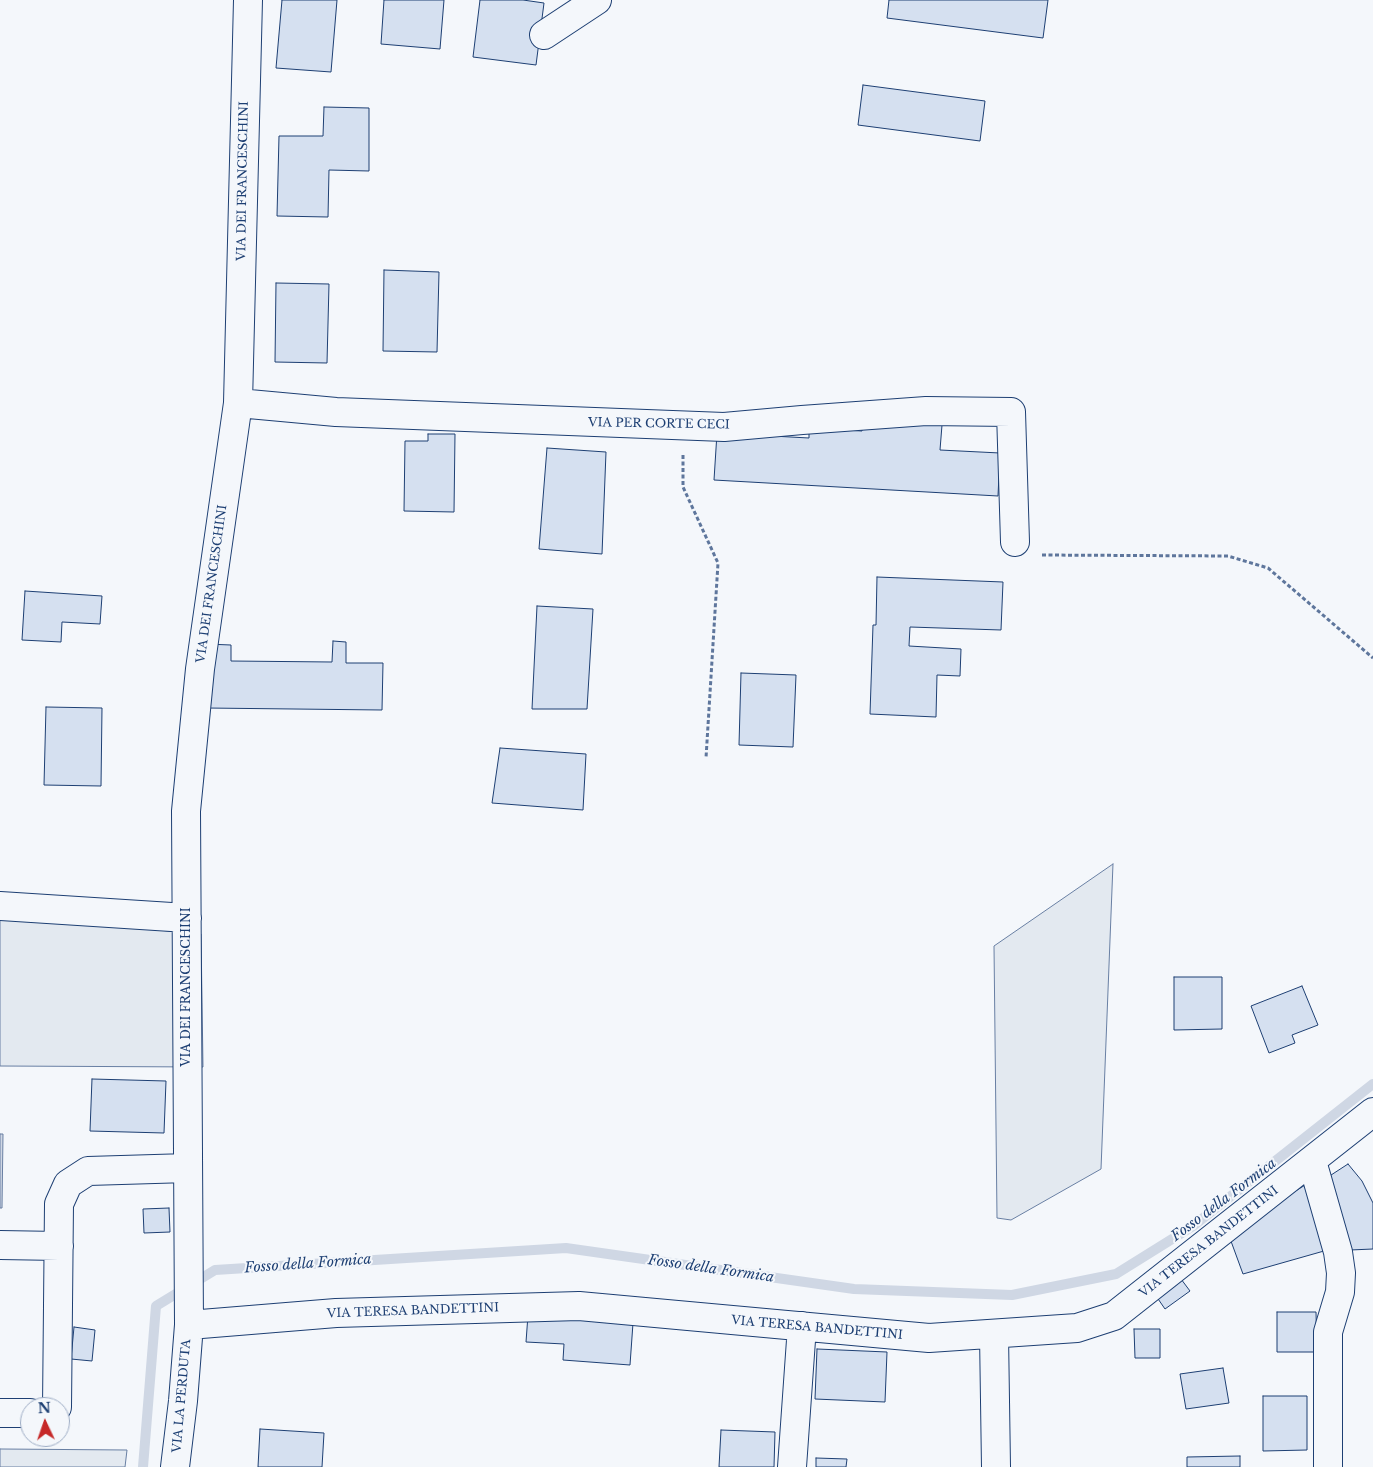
<!DOCTYPE html>
<html>
<head>
<meta charset="utf-8">
<style>
  body { margin:0 }
  #map { position:relative; width:1373px; height:1467px; overflow:hidden; background:#f4f7fb; font-family:"Libre Baskerville",serif }
  canvas { display:block }
  .north { position:absolute; left:20px; top:1397px; width:50px; height:50px; box-sizing:border-box; background:#f4f7fb; border:1px solid #9eadc5; border-radius:50%; rotate:357deg; font-size:14px; font-weight:700; line-height:20px; text-align:center; color:#1d3f73 }
  .north::after { content:''; display:block; margin:auto; width:18px; height:22px; background:#c62828; clip-path:polygon(50% 0,100% 100%,50% 72%,0 100%) }
</style>
</head>
<body>
<div id="map">
<canvas width="1373" height="1467"></canvas>
<div class="north">N</div>
</div>
<script>
const ctx = document.querySelector('canvas').getContext('2d');
ctx.lineJoin = 'round';
function fillPath(path, color) { ctx.fillStyle = color; ctx.fill(path, 'evenodd'); }
const toPath = rows => new Path2D(rows.map(r => 'M' + r).join(''));
function trace(path, color, width, dash) { ctx.strokeStyle = color; ctx.lineWidth = width; ctx.lineCap = dash ? 'butt' : 'round'; ctx.setLineDash(dash || []); ctx.stroke(path); }
function write(font, color, halo, rows, align = 'center') {
  ctx.font = font + ' "Libre Baskerville",serif'; ctx.lineWidth = 4; ctx.setLineDash([]); ctx.textBaseline = 'middle'; ctx.strokeStyle = halo; ctx.fillStyle = color; for (const [text, x, y, turn = 0] of rows) {
    ctx.save(); ctx.translate(x, y); ctx.rotate((+turn || 0) * Math.PI / 180); ctx.textAlign = isNaN(turn) ? turn : align; if (halo) ctx.strokeText(text, 0, 0); ctx.fillText(text, 0, 0); ctx.restore();
  }
}
const green = toPath([
  [1113,864,1101,1169,1011,1220,997,1218,994,946,1113,864],
  [0,915,201,934,203,1067,0,1066,0,915],
  [0,1449,127,1450,125,1467,0,1467,0,1449]
]);
fillPath(green, '#e3e9f0');
trace(green, '#687fa3', 1);
const water = toPath([
  [0,1134,3,1134,2,1208,0,1208,0,1134]
]);
fillPath(water, '#cfd7e4');
trace(water, '#687fa3', 1);
trace(toPath([
  [143,1467,156,1306,215,1270,566,1248,854,1289,1012,1295,1116,1274,1193,1226,1373,1084]
]), '#cfd7e4', 10);
const building = toPath([
  [282,0,337,0,331,72,276,68,282,0],
  [384,0,444,0,440,49,381,44,384,0],
  [480,0,523,0,544,3,536,65,473,57,480,0],
  [889,0,1048,0,1043,38,887,18,889,0],
  [863,85,985,101,980,141,858,125,863,85],
  [324,107,369,108,369,171,329,170,328,217,277,216,279,136,323,136,324,107],
  [384,270,439,272,437,352,383,351,384,270],
  [276,283,329,284,327,363,275,362,276,283],
  [862,420,942,425,940,450,1000,453,998,496,714,480,717,433,809,438,809,428,862,431,862,420],
  [428,434,455,434,454,512,404,511,405,441,428,441,428,434],
  [547,448,606,452,602,554,539,549,547,448],
  [877,577,1003,582,1001,630,910,627,909,646,961,649,960,676,937,675,936,717,870,714,873,625,876,625,877,577],
  [25,591,102,596,100,624,62,622,61,642,22,640,25,591],
  [537,606,593,609,587,709,532,709,537,606],
  [333,641,346,642,346,663,383,663,382,710,206,708,206,644,231,645,231,661,332,662,333,641],
  [741,673,796,675,793,747,739,745,741,673],
  [46,707,102,708,101,786,44,785,46,707],
  [500,748,586,754,583,810,492,803,500,748],
  [1174,977,1222,977,1222,1029,1174,1030,1174,977],
  [1302,986,1318,1025,1292,1035,1295,1043,1269,1053,1251,1006,1302,986],
  [92,1079,166,1081,164,1133,90,1131,92,1079],
  [1348,1164,1362,1181,1373,1203,1373,1249,1350,1250,1328,1177,1348,1164],
  [1310,1182,1331,1249,1243,1274,1228,1233,1310,1182],
  [169,1208,170,1232,144,1233,143,1209,169,1208],
  [1178,1275,1190,1291,1165,1309,1154,1293,1178,1275],
  [1277,1312,1316,1312,1317,1352,1277,1352,1277,1312],
  [528,1315,633,1323,630,1365,563,1360,564,1344,526,1342,528,1315],
  [74,1327,95,1330,92,1361,71,1359,74,1327],
  [1134,1329,1160,1329,1160,1358,1135,1358,1134,1329],
  [817,1349,887,1352,885,1402,815,1399,817,1349],
  [1223,1368,1229,1403,1186,1409,1180,1374,1223,1368],
  [1263,1396,1307,1396,1307,1450,1263,1451,1263,1396],
  [260,1429,324,1433,322,1467,258,1467,260,1429],
  [721,1430,775,1432,774,1467,719,1467,721,1430],
  [1240,1456,1240,1467,1187,1467,1187,1457,1240,1456],
  [816,1458,847,1459,846,1467,816,1467,816,1458]
]);
fillPath(building, '#d5e0f0');
trace(building, '#1d3f73', 1);
const minor = toPath([
  [544,35,597,0],
  [238,403,336,412,724,427,802,420,926,411,1011,412,1015,542],
  [0,906,187,918],
  [1312,1161,1338,1252,1341,1273,1340,1292,1328,1332,1328,1467],
  [0,1245,59,1246],
  [189,1325,336,1313,579,1306,929,1338,1077,1328,1114,1316,1373,1112],
  [994,1334,996,1467],
  [57,1407,59,1204,68,1184,88,1171,188,1168],
  [0,1413,30,1413],
  [175,1467,183,1401,189,1325,186,811,200,669,238,403,248,0],
  [792,1467,802,1326]
]);
trace(minor, '#1d3f73', 30);
trace(toPath([
  [683,455,683,487,718,563,706,758],
  [1042,555,1228,556,1268,568,1373,658]
]), '#5e769c', 3, [4, 2.5]);
trace(minor, '#f4f7fb', 28);
write('12px', '#1d3f73', '#f4f7fb', [
  ["VIA DEI FRANCESCHINI",243,181,-89],
  ["VIA PER CORTE CECI",659,424,1],
  ["VIA DEI FRANCESCHINI",212,584,-82],
  ["VIA DEI FRANCESCHINI",187,987,-90],
  ["VIA TERESA BANDETTINI",1209,1242,-38],
  ["VIA TERESA BANDETTINI",413,1311,-2],
  ["VIA TERESA BANDETTINI",817,1328,5],
  ["VIA LA PERDUTA",182,1396,-85]
]);
write('italic 14px', '#1d3f73', '#f4f7fb', [
  ["Fosso della Formica",1224,1200,-37],
  ["Fosso della Formica",308,1264,-4],
  ["Fosso della Formica",711,1269,8]
]);
</script>
</body>
</html>
